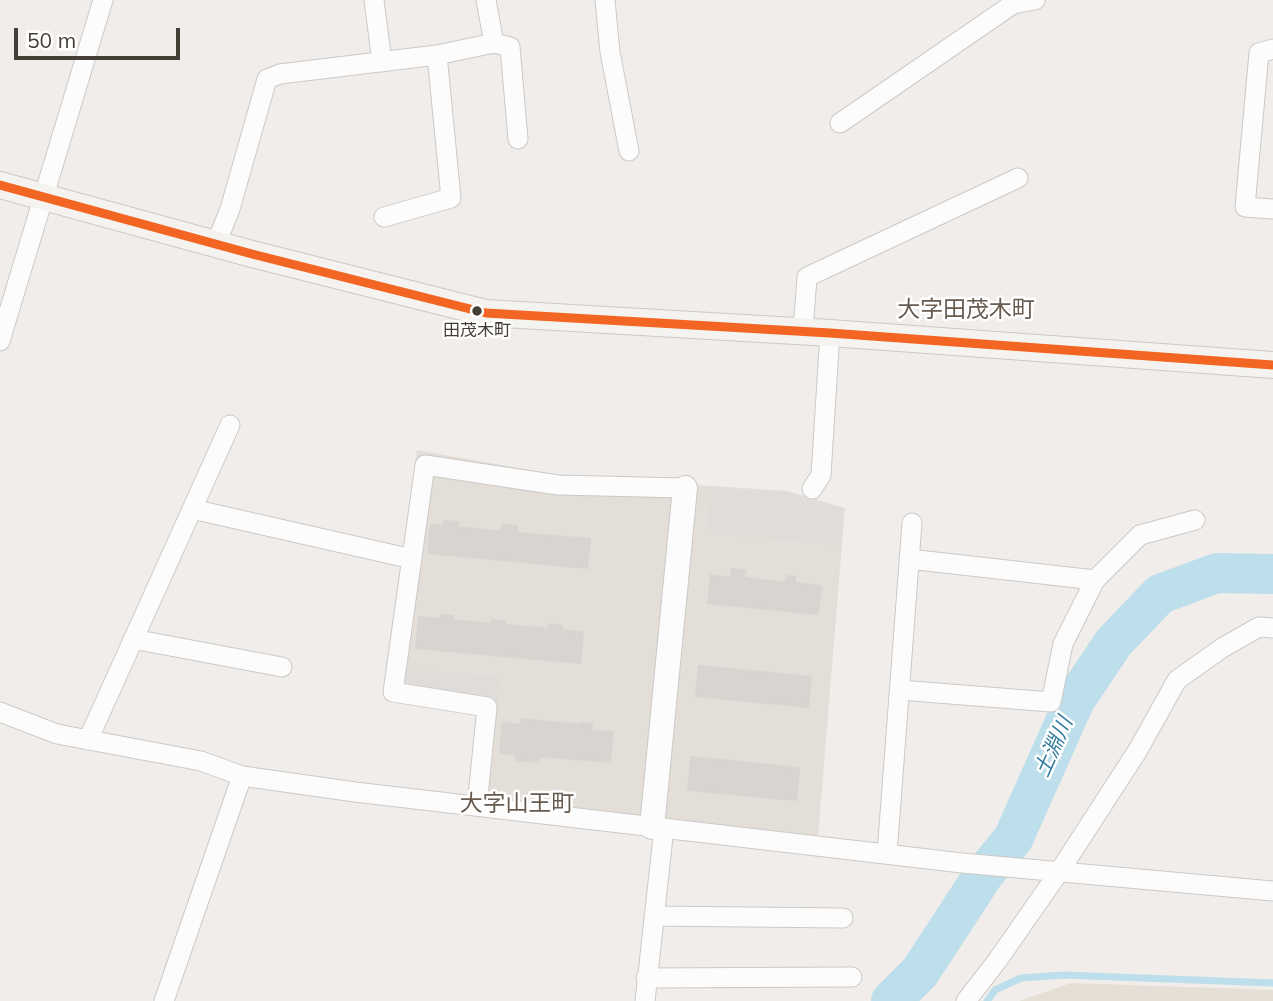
<!DOCTYPE html>
<html>
<head>
<meta charset="utf-8">
<style>
  body { margin:0 }
  #map { position:relative; width:1273px; height:1001px; overflow:hidden; background:#f0edea; font-family:Mulish,sans-serif }
  canvas { display:block }
  .scale { position:absolute; left:14px; top:28px; width:166px; height:32px; box-sizing:border-box; border:4px solid #453e36; border-top:0; padding-left:9px; font-size:21px; line-height:24px; white-space:nowrap; color:#453e36; -webkit-text-stroke:5px #fff; paint-order:stroke }
</style>
</head>
<body>
<div id="map">
<canvas width="1273" height="1001"></canvas>
<div class="scale">50 m</div>
</div>
<script>
const ctx = document.querySelector('canvas').getContext('2d');
ctx.lineJoin = 'round';
function fillPath(path, color) { ctx.fillStyle = color; ctx.fill(path, 'evenodd'); }
const toPath = rows => new Path2D(rows.map(r => 'M' + r).join(''));
function trace(path, color, width, dash) { ctx.strokeStyle = color; ctx.lineWidth = width; ctx.lineCap = dash ? 'butt' : 'round'; ctx.setLineDash(dash || []); ctx.stroke(path); }
function write(font, color, halo, rows, align = 'center') {
  ctx.font = font + ' Mulish,"Noto Sans JP",sans-serif'; ctx.lineWidth = 5; ctx.setLineDash([]); ctx.textBaseline = 'middle'; ctx.strokeStyle = halo; ctx.fillStyle = color; for (const [text, x, y, turn = 0] of rows) {
    ctx.save(); ctx.translate(x, y); ctx.rotate((+turn || 0) * Math.PI / 180); ctx.textAlign = isNaN(turn) ? turn : align; if (halo) ctx.strokeText(text, 0, 0); ctx.fillText(text, 0, 0); ctx.restore();
  }
}
fillPath(toPath([
  [417,450,563,476,787,491,845,508,818,836,486,797,494,712,384,695]
]), '#e3ded8');
fillPath(toPath([
  [1071,983,1273,990,1273,1001,1019,1001]
]), '#e6dfd6');
fillPath(toPath([
  [711,489,787,493,843,509,841,545,707,533],
  [401,669,499,677,497,700,405,687,400,679]
]), '#dfdcda');
trace(toPath([
  [987,1001,995,990,1021,978,1064,975,1273,983]
]), '#bddeeb', 7);
trace(toPath([
  [891,1001,920,972,984,874,1013,839,1075,700,1114,642,1160,594,1217,573,1273,574]
]), '#bddeeb', 40);
const building = toPath([
  [444,521,458,522,457,527,501,532,502,525,517,526,516,533,590,539,587,568,428,553,431,525,444,526,444,521],
  [732,569,745,571,744,578,786,583,787,576,795,577,795,583,821,586,818,614,708,603,711,575,731,578,732,569],
  [441,615,453,616,453,620,491,624,492,620,505,621,505,625,549,629,549,624,562,626,562,630,583,632,580,663,416,648,419,617,441,619,441,615],
  [699,666,811,677,808,707,696,696,699,666],
  [522,719,581,725,582,723,592,724,591,731,613,732,610,762,539,756,538,762,516,760,517,755,500,753,503,723,521,725,522,719],
  [691,757,799,768,796,800,688,790,691,757]
]);
fillPath(building, '#d8d4d1');
trace(building, '#d8d4d0', 2);
const minor = toPath([
  [374,0,382,62],
  [605,0,610,52,629,151],
  [494,43,510,47,518,139],
  [1273,49,1259,53,1245,207,1273,209],
  [840,123,1013,4,1035,0],
  [384,217,451,198,437,55],
  [216,244,230,209,267,79,280,74,437,55,494,43,486,0],
  [803,331,807,277,1018,178],
  [0,341,103,0],
  [812,489,821,475,830,333],
  [192,509,412,559],
  [909,559,1095,580],
  [133,639,282,667],
  [900,690,1051,702,1063,644,1095,580,1140,535,1195,520],
  [0,712,57,734,201,761,242,776,355,792,962,863,1273,891],
  [88,740,230,425],
  [477,806,487,707,393,692,425,465,558,485,685,488],
  [887,854,912,523],
  [654,916,843,918],
  [646,978,852,977],
  [164,1001,242,776],
  [645,1001,664,828],
  [966,1001,997,961,1059,872,1138,750,1177,680,1222,648,1259,627,1273,628]
]);
const tertiary = toPath([
  [652,827,685,488]
]);
const secondary = toPath([
  [0,185,252,254,486,313,830,333,1273,365]
]);
trace(minor, '#ccc9c6', 21);
trace(tertiary, '#ccc9c6', 26);
trace(secondary, '#cec9c1', 28);
trace(minor, '#fdfcfc', 19);
trace(tertiary, '#fdfcfc', 24);
trace(secondary, '#f5f3ef', 26);
trace(toPath([
  [0,185,252,254,486,313,830,333,1273,365]
]), '#f26522', 9);
for (const [x, y, r, color] of [
  [477,311,6,"#453e36"]
]) { const dot = new Path2D(); dot.arc(x, y, r, 0, 2 * Math.PI); ctx.fillStyle = color; ctx.fill(dot); trace(dot, '#fff', 2.5); }
write('17px', '#453e36', '#fff', [
  ["田茂木町",477,331]
]);
write('italic 21px', '#327c9c', '#fff', [
  ["土淵川",1054,747,-66]
]);
write('23px', '#675a4e', '#fff', [
  ["大字田茂木町",966,310],
  ["大字山王町",517,804]
]);
</script>
</body>
</html>
